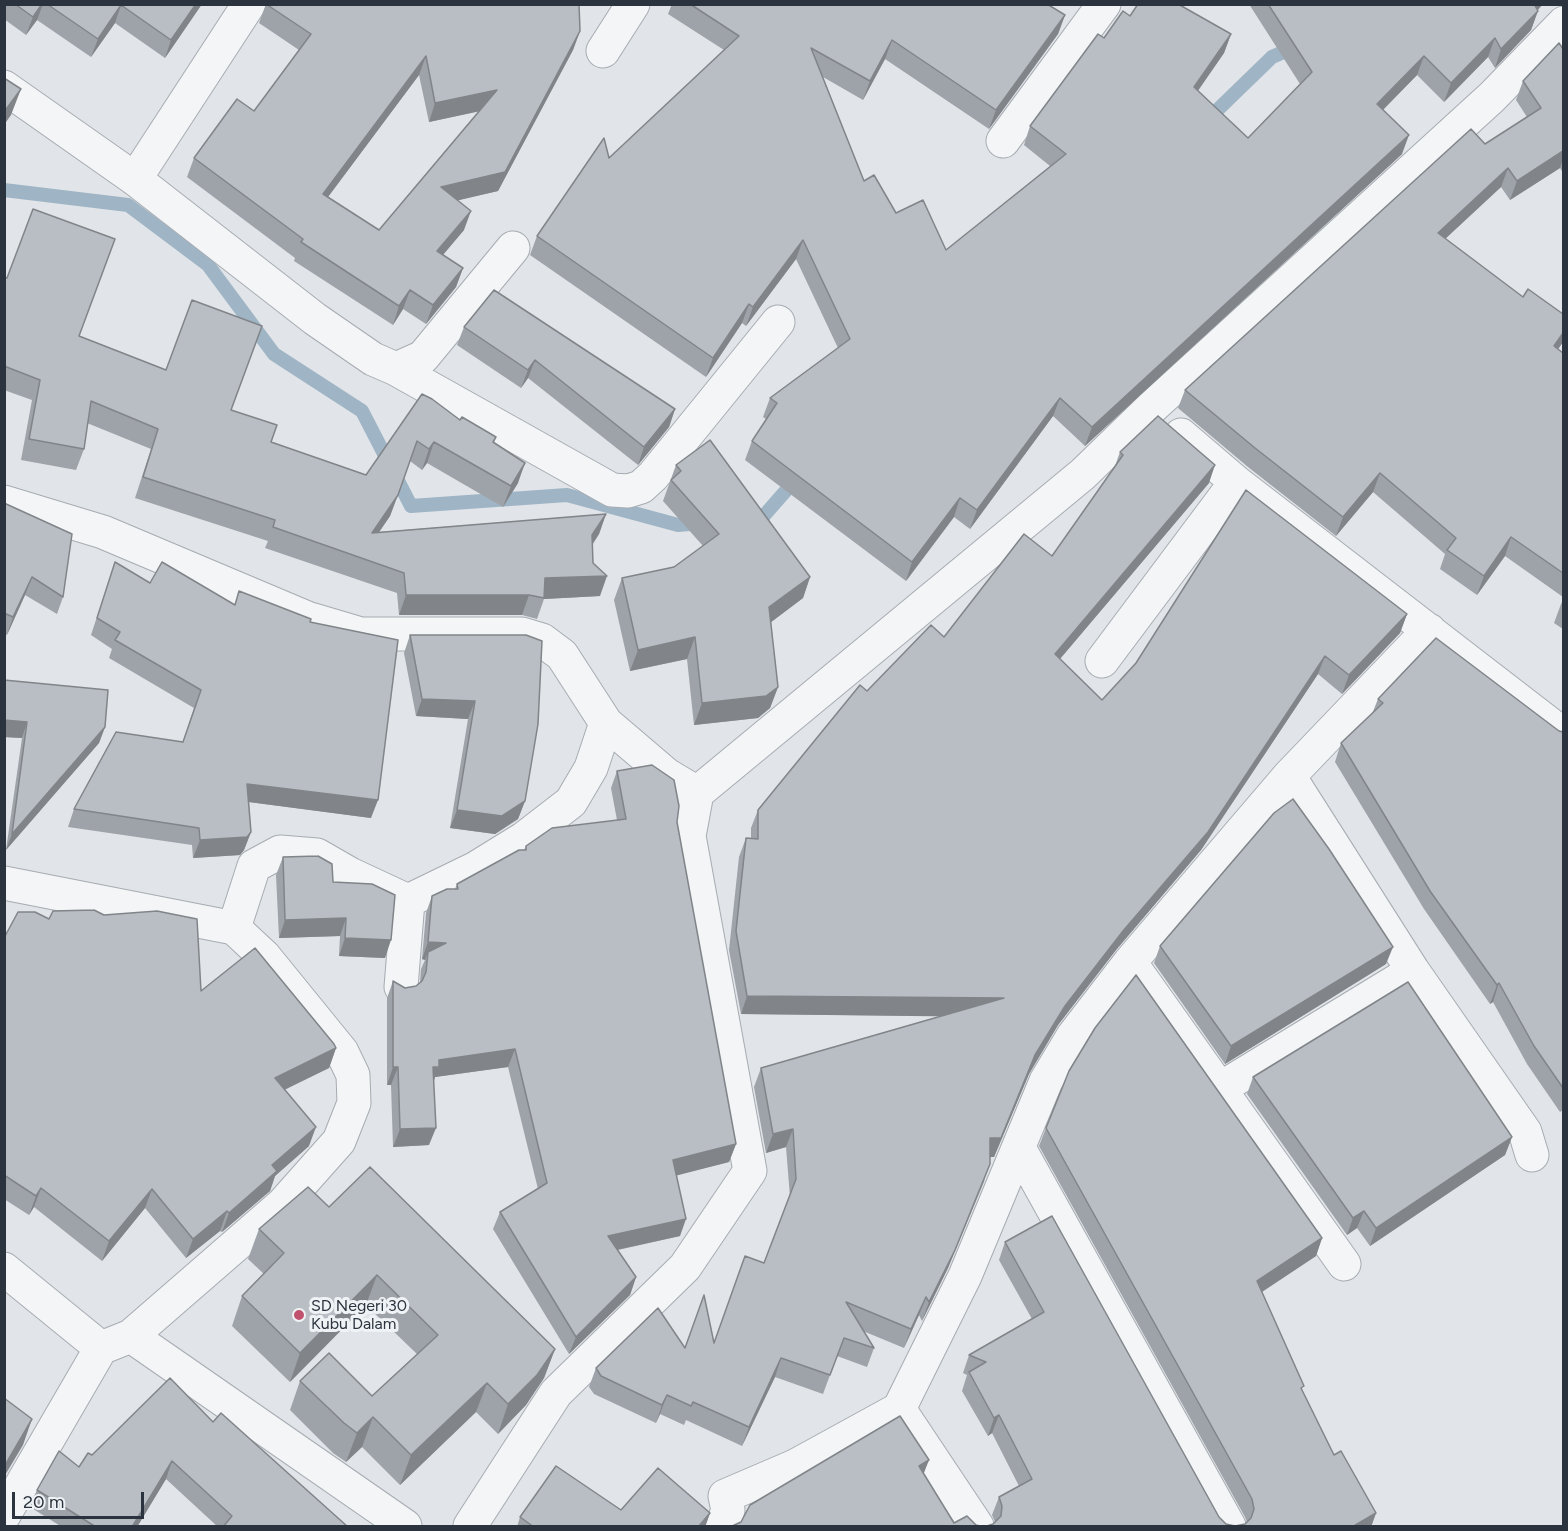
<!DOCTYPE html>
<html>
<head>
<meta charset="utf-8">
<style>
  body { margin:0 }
  #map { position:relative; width:1568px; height:1531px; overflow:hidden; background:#e1e4e8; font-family:Figtree,sans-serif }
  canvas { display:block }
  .frame { position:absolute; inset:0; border:6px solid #2b343e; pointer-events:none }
  .scale { position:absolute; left:12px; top:1492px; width:132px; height:27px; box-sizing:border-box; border:3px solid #2b343e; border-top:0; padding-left:8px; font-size:18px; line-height:21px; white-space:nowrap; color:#2b343e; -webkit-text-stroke:4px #f0f3f6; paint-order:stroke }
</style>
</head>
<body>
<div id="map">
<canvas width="1568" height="1531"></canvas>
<div class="frame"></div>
<div class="scale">20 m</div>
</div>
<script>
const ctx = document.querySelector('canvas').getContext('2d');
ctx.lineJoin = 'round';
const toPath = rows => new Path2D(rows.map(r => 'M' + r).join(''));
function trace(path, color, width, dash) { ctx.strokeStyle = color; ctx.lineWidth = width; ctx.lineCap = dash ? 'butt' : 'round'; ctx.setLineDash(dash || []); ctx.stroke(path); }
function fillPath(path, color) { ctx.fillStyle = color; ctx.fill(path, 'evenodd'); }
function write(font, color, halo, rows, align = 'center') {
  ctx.font = font + ' Figtree,sans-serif'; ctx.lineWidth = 6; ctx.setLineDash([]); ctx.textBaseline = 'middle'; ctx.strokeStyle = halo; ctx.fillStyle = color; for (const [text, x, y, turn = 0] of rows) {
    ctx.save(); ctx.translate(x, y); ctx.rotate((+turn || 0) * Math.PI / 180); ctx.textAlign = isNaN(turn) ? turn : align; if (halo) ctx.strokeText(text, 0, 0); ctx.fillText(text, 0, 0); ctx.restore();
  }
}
trace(toPath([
  [1204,123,1272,57,1297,46],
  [4,190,128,205,208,265,274,354,362,411,411,506,567,495,678,525,701,523],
  [750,520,761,519,797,478]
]), '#9fb5c5', 14);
const minor = toPath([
  [603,51,633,4],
  [4,87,135,179,315,319,373,359,396,369,423,357,513,248],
  [1003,141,1104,4],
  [135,179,249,4],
  [396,369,612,490,628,491,641,487,653,476,778,322],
  [1181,435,1236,482,1564,735],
  [4,502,103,532,307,618,361,634,522,634,542,640,562,655,606,723,667,775,697,793],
  [1102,661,1236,482],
  [1289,776,1413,971,1525,1132,1532,1155],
  [4,883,234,928,264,956,342,1052,353,1075,354,1103,339,1141,283,1204,131,1336],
  [234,928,254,866,280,852,317,855,350,874,408,901,476,868,523,839,571,802,591,768,606,723],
  [1130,962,1344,1264],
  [401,987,408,901],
  [1221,1088,1413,971],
  [1019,1148,1229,1526],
  [4,1269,101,1348],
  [899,1409,977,1526],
  [4,1515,101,1348,131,1336,405,1526],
  [470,1526,556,1393,685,1267,750,1171,689,836,697,793,1083,474,1150,409,1492,97,1564,23],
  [722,1526,728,1510,725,1496,795,1466,899,1409,965,1276,1046,1081,1073,1036,1130,962,1289,776,1429,630]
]);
trace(minor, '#a7acb2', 35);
trace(minor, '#f3f5f7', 33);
fillPath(toPath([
  [4,4,202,4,165,58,115,23,91,57,37,20,26,35,4,19],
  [266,4,580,31,573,50,498,191,458,200,464,230,443,255,463,268,456,287,426,324,403,309,393,325,294,261,295,258,187,177,194,158,254,111,299,50,259,23],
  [419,75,429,122,479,111,379,230,328,197],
  [672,4,1048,4,1048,5,1065,15,1058,34,989,129,885,59,863,100,823,77,864,181,896,213,946,250,1050,166,1024,145,1030,126,1104,38,1130,16,1231,34,1224,53,1198,91,1248,138,1300,84,1249,4,1543,4,1538,10,1531,30,1495,68,1488,57,1444,102,1417,75,1383,110,1402,154,1085,446,1053,416,970,529,954,517,906,581,745,460,752,441,766,419,763,417,770,398,838,348,796,259,746,326,742,323,706,377,530,255,537,236,609,158,724,50,668,14],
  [1563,49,1563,173,1560,168,1510,200,1501,187,1445,239,1563,342,1558,349,1563,353,1563,597,1505,556,1477,595,1440,569,1445,554,1373,492,1336,536,1248,467,1178,408,1185,390,1485,144,1527,117,1516,100,1523,81],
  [4,277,79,336,231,410,271,442,366,475,422,394,460,420,496,437,494,442,518,483,503,507,427,463,422,470,410,461,390,516,379,532,606,514,599,534,593,544,593,563,600,596,544,599,537,619,522,615,399,615,397,593,265,548,268,541,135,498,151,449,87,423,84,449,76,470,21,460,32,400,4,390],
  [464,327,675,409,669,427,638,465,528,378,521,388,457,345],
  [1120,452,1209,483,1060,659,1102,700,1407,614,1400,633,1342,694,1318,674,1201,850,1116,950,1058,1025,1029,1074,994,1157,990,1157,984,1182,948,1268,922,1321,919,1315,904,1348,863,1331,874,1348,867,1367,837,1356,823,1394,775,1377,742,1446,686,1420,684,1425,660,1414,656,1423,594,1394,589,1387,596,1368,714,1342,764,1263,790,1197,786,1147,766,1153,754,1087,761,1068,941,1016,741,1014,729,950,739,857,746,838,751,839,751,828,758,810,867,691,944,637,1052,556,1114,469],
  [676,465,810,577,803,598,771,622,778,687,770,708,758,718,694,725,687,659,630,671,614,600,622,578,674,567,703,546,663,501],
  [4,503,63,597,57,614,25,595,7,635,4,634],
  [115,562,150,583,235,605,310,622,371,818,249,802,251,832,244,850,240,855,193,858,192,845,68,827,74,809,183,742,194,708,109,658,112,649,91,635],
  [1563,600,1563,629,1554,623,1561,604],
  [410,635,526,635,525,801,518,819,495,834,450,828,468,719,416,716,404,653],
  [4,680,105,727,99,743,6,850,22,738,4,737],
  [1378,699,1563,732,1563,1110,1560,1112,1527,1064,1493,1002,1490,1004,1424,909,1335,762,1341,743,1372,714],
  [617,771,677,822,736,1144,729,1162,676,1175,680,1236,618,1250,636,1277,630,1295,569,1354,493,1229,500,1212,538,1189,508,1067,435,1077,434,1081,429,1145,393,1147,391,1085,387,1085,387,998,393,981,405,988,416,986,420,983,421,969,425,960,422,959,426,913,432,896,455,889,457,884,524,850,526,846,617,820,611,788],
  [283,857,333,882,385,958,339,956,340,936,279,938,276,875],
  [4,938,201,991,336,1048,329,1068,284,1089,309,1146,275,1176,270,1191,222,1232,220,1231,186,1258,145,1208,102,1261,34,1207,29,1215,4,1199],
  [1160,946,1386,964,1225,1064,1154,963],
  [1253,1077,1512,1137,1505,1155,1370,1246,1357,1228,1347,1235,1247,1094],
  [1046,1128,1322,1238,1316,1256,1262,1292,1302,1391,1334,1455,1376,1513,1371,1527,984,1527,993,1524,995,1522,992,1515,999,1497,1019,1486,992,1433,988,1436,962,1391,967,1375,963,1373,969,1355,1032,1319,999,1260,1005,1242,1219,1517,1226,1524,1235,1526,1245,1524,1247,1522,1245,1517,1039,1146],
  [329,1207,555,1349,544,1378,526,1405,498,1434,476,1412,400,1485,362,1447,346,1462,333,1453,290,1410,300,1381,372,1396,417,1354,366,1305,290,1382,232,1326,242,1296,264,1274,248,1259,259,1229],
  [213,1422,348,1527,218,1527,166,1479,137,1527,62,1527,30,1507,37,1490,79,1467,92,1455],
  [621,1510,710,1513,705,1527,517,1527,520,1517]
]), '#9ea3a9');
fillPath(toPath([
  [42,4,43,4,37,20,26,35,33,17],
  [196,4,202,4,165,58,171,40],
  [1533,4,1543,4,1526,22],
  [121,5,115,23,91,57,98,39],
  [1538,11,1531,30,1495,68,1501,49],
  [1065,15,1058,34,989,129,996,110],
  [580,31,573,50,498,191,434,206,441,187],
  [1231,34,1224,53,1187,106,1194,87],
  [1495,38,1488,57,1444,102,1451,83],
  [892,40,885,59,863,100,870,81],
  [426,56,419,75,316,213,323,194],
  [1424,56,1417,75,1370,123,1377,104],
  [21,89,11,115,4,125,4,112],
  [497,90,490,109,429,122,435,103],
  [1409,135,1402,154,1085,446,1092,427],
  [1563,151,1563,159,1560,168,1510,200,1517,181],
  [1508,168,1501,187,1431,252,1438,233],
  [471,211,464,230,430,270,437,251],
  [803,240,796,259,746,326,753,307],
  [463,268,456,287,426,324,433,305],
  [410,290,403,309,393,325,399,306],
  [749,304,742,323,706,377,713,358],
  [1563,333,1563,342,1547,365,1554,346],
  [535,360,528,378,521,388,528,370],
  [1060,398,1053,416,970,529,977,510],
  [675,409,669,427,638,465,644,447],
  [434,442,427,463,422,470,429,449],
  [525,463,518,483,503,507,511,486],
  [1215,465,1209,483,1048,673,1055,654],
  [1380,473,1373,492,1336,536,1343,517],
  [398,495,390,516,365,553,372,533],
  [960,498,954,517,906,581,912,562],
  [606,514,599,534,585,555,592,535],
  [1511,537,1505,556,1477,595,1484,576],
  [607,576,600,596,544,599,545,578],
  [32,577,25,595,7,635,13,617],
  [810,577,803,598,762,629,769,607],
  [406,595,529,595,522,615,399,615],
  [1407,614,1400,633,1342,694,1349,675],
  [695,637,687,659,630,671,638,650],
  [1325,656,1318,674,1201,850,1116,950,1058,1025,1029,1074,994,1157,983,1157,990,1138,1035,1055,1065,1006],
  [778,687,770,708,758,718,694,725,702,703],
  [422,699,475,701,468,719,416,716],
  [4,720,27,722,22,738,4,737],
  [105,727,99,743,6,850,12,834],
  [247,784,378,800,371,818,241,801],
  [525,801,518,819,495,834,450,828,457,810],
  [251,832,244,850,240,855,193,858,200,840],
  [346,918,340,936,279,938,285,920],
  [345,938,391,940,385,958,339,956],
  [428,942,446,943,428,952,425,960,422,959],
  [1393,947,1386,964,1225,1064,1231,1046],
  [1499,983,1493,1002,1490,1004,1497,985],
  [747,996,1004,998,997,1017,741,1014],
  [336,1048,329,1068,268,1098,275,1078],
  [515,1049,508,1067,435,1077,432,1085,433,1067,439,1060],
  [393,1067,398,1067,391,1085,387,1085],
  [316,1127,309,1146,275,1176,270,1191,222,1232,229,1213,272,1165],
  [436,1128,429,1145,393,1147,400,1129],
  [793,1129,786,1147,766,1153,773,1134],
  [1512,1137,1505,1155,1370,1246,1376,1228],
  [736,1144,729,1162,667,1178,673,1160],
  [990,1164,948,1268,922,1321,929,1302],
  [41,1188,34,1207,29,1215,36,1196],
  [152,1189,145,1208,102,1261,109,1241],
  [227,1211,220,1231,186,1258,193,1239],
  [1364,1211,1357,1228,1347,1235,1353,1218],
  [686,1219,680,1236,602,1253,608,1236],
  [1322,1238,1316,1256,1251,1299,1257,1281],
  [377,1275,366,1305,290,1382,300,1353],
  [636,1277,630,1295,569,1354,576,1337],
  [926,1297,919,1315,904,1348,911,1329],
  [555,1349,544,1378,526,1405,498,1434,508,1404],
  [781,1358,775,1377,742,1446,749,1427],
  [487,1383,476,1412,400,1485,411,1455],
  [667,1395,660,1414,656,1423,662,1405],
  [999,1415,992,1433,988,1436,994,1418],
  [373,1417,362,1447,346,1462,357,1433],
  [32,1419,23,1445,4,1477,4,1467],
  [929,1460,922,1478,919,1466],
  [172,1461,166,1479,137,1527,132,1527],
  [710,1513,705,1527,698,1527],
  [1376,1513,1371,1527,1352,1527]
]), '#818589');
const building = toPath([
  [15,4,42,4,33,17,15,4],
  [47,4,196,4,171,40,121,5,98,39,47,4],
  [266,4,579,4,580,31,505,172,441,187,471,211,437,251,463,268,433,305,410,290,399,306,301,242,303,239,194,158,237,99,254,111,311,34,266,4],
  [426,56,435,103,497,90,379,230,323,194,426,56],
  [690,4,1047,4,1065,15,996,110,892,40,870,81,811,48,864,181,874,175,896,213,923,200,946,250,1066,154,1030,126,1098,34,1104,38,1123,11,1130,16,1138,4,1178,4,1231,34,1194,87,1248,138,1312,72,1268,4,1534,4,1538,11,1501,49,1495,38,1451,83,1424,56,1377,104,1409,135,1092,427,1060,398,977,510,960,498,912,562,752,441,777,403,770,398,850,339,803,240,753,307,749,304,713,358,537,236,604,138,609,158,739,36,690,4],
  [1559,43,1563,49,1563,151,1517,181,1508,168,1438,233,1523,297,1528,289,1563,314,1563,333,1554,346,1563,353,1563,573,1511,537,1484,576,1447,550,1456,538,1380,473,1343,517,1255,448,1185,390,1471,129,1485,144,1541,108,1523,81,1559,43],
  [4,78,21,89,4,112,4,78],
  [33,209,115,239,79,336,166,370,192,300,262,326,231,410,277,425,271,442,366,475,422,394,432,399,460,420,462,417,496,437,493,442,525,463,511,486,434,442,429,449,417,441,398,495,372,533,606,514,592,535,593,563,607,576,545,578,544,598,529,595,406,595,404,573,273,527,275,520,143,477,158,429,91,401,84,449,29,439,40,380,4,366,4,277,7,278,33,209],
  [494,290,675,409,644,447,535,360,528,370,464,327,494,290],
  [1158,416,1215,465,1055,654,1102,700,1136,663,1246,490,1407,614,1349,675,1325,656,1208,832,1123,931,1065,1006,1035,1055,1001,1138,990,1138,990,1164,955,1250,929,1302,926,1297,911,1329,846,1302,874,1348,844,1338,830,1375,781,1358,749,1427,693,1402,691,1406,667,1395,662,1405,601,1376,596,1368,658,1308,685,1348,704,1295,714,1343,745,1256,764,1263,796,1179,793,1129,773,1134,761,1068,1004,998,747,996,736,931,746,838,758,839,758,810,860,685,867,691,931,625,944,637,1024,534,1052,556,1123,455,1120,452,1158,416],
  [710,440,810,577,769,607,778,687,766,696,702,703,695,637,638,650,622,578,674,567,719,534,671,480,681,471,676,465,710,440],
  [4,503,72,534,63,597,32,577,13,617,4,613,4,503],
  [115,562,150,583,162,562,235,605,239,591,311,619,310,622,398,640,378,800,247,784,251,832,247,837,200,840,199,828,74,809,116,732,183,742,201,690,115,640,120,632,97,618,115,562],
  [410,635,526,635,542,641,538,724,525,801,502,816,457,810,475,701,422,699,410,635],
  [1436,638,1559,731,1563,732,1563,1088,1534,1046,1499,983,1497,985,1430,891,1341,743,1383,703,1378,699,1436,638],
  [4,680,108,690,105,727,12,834,27,722,4,720,4,680],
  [652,765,674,780,679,806,677,822,736,1144,673,1160,686,1219,608,1236,636,1277,576,1337,500,1212,547,1183,515,1049,439,1060,439,1067,433,1067,436,1128,400,1129,398,1067,393,1067,393,981,405,988,416,986,422,981,426,972,428,952,446,943,428,942,432,896,447,889,458,889,457,884,519,850,526,850,526,846,552,828,626,819,617,771,652,765],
  [1293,799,1329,849,1393,947,1231,1046,1160,946,1274,813,1293,799],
  [318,856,332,864,333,882,372,884,395,895,391,940,345,938,346,918,285,920,283,857,318,856],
  [94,910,104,915,157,911,197,919,201,991,255,948,334,1044,336,1048,275,1078,316,1127,272,1165,277,1171,229,1213,227,1211,193,1239,152,1189,109,1241,41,1188,36,1196,4,1175,4,938,18,912,35,912,49,919,53,911,94,910],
  [1136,975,1322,1238,1257,1281,1304,1386,1301,1388,1334,1455,1341,1451,1376,1513,1352,1527,984,1527,993,1524,1001,1516,1002,1506,999,1497,1032,1479,999,1415,994,1418,969,1372,986,1362,969,1355,1044,1312,1005,1242,1052,1216,1219,1517,1226,1524,1235,1526,1245,1524,1251,1518,1254,1509,1252,1499,1046,1128,1069,1071,1095,1028,1136,975],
  [1408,982,1512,1137,1376,1228,1364,1211,1353,1218,1253,1077,1408,982],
  [370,1167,555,1349,537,1375,508,1404,487,1383,411,1455,373,1417,357,1433,344,1423,300,1381,329,1353,372,1396,438,1335,377,1275,300,1353,242,1296,284,1253,259,1229,308,1187,329,1207,370,1167],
  [170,1378,213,1422,221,1413,348,1527,223,1527,232,1516,172,1461,132,1527,96,1527,37,1490,59,1451,79,1467,88,1453,92,1455,170,1378],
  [4,1398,32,1419,4,1467,4,1398],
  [900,1416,929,1460,919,1466,954,1523,967,1516,976,1525,984,1527,730,1527,741,1522,750,1505,900,1416],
  [556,1466,621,1510,658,1468,710,1513,698,1527,534,1527,520,1517,556,1466]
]);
fillPath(building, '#b8bec4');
trace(building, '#818589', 1.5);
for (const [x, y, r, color] of [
  [299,1315,6,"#c1526e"]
]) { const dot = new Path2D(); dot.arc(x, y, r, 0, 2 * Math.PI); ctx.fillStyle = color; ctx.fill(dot); trace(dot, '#f0f3f6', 2); }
write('16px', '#2b343e', '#f0f3f6', [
  ["SD Negeri 30",311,1306],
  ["Kubu Dalam",311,1324]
], 'left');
</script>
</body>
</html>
